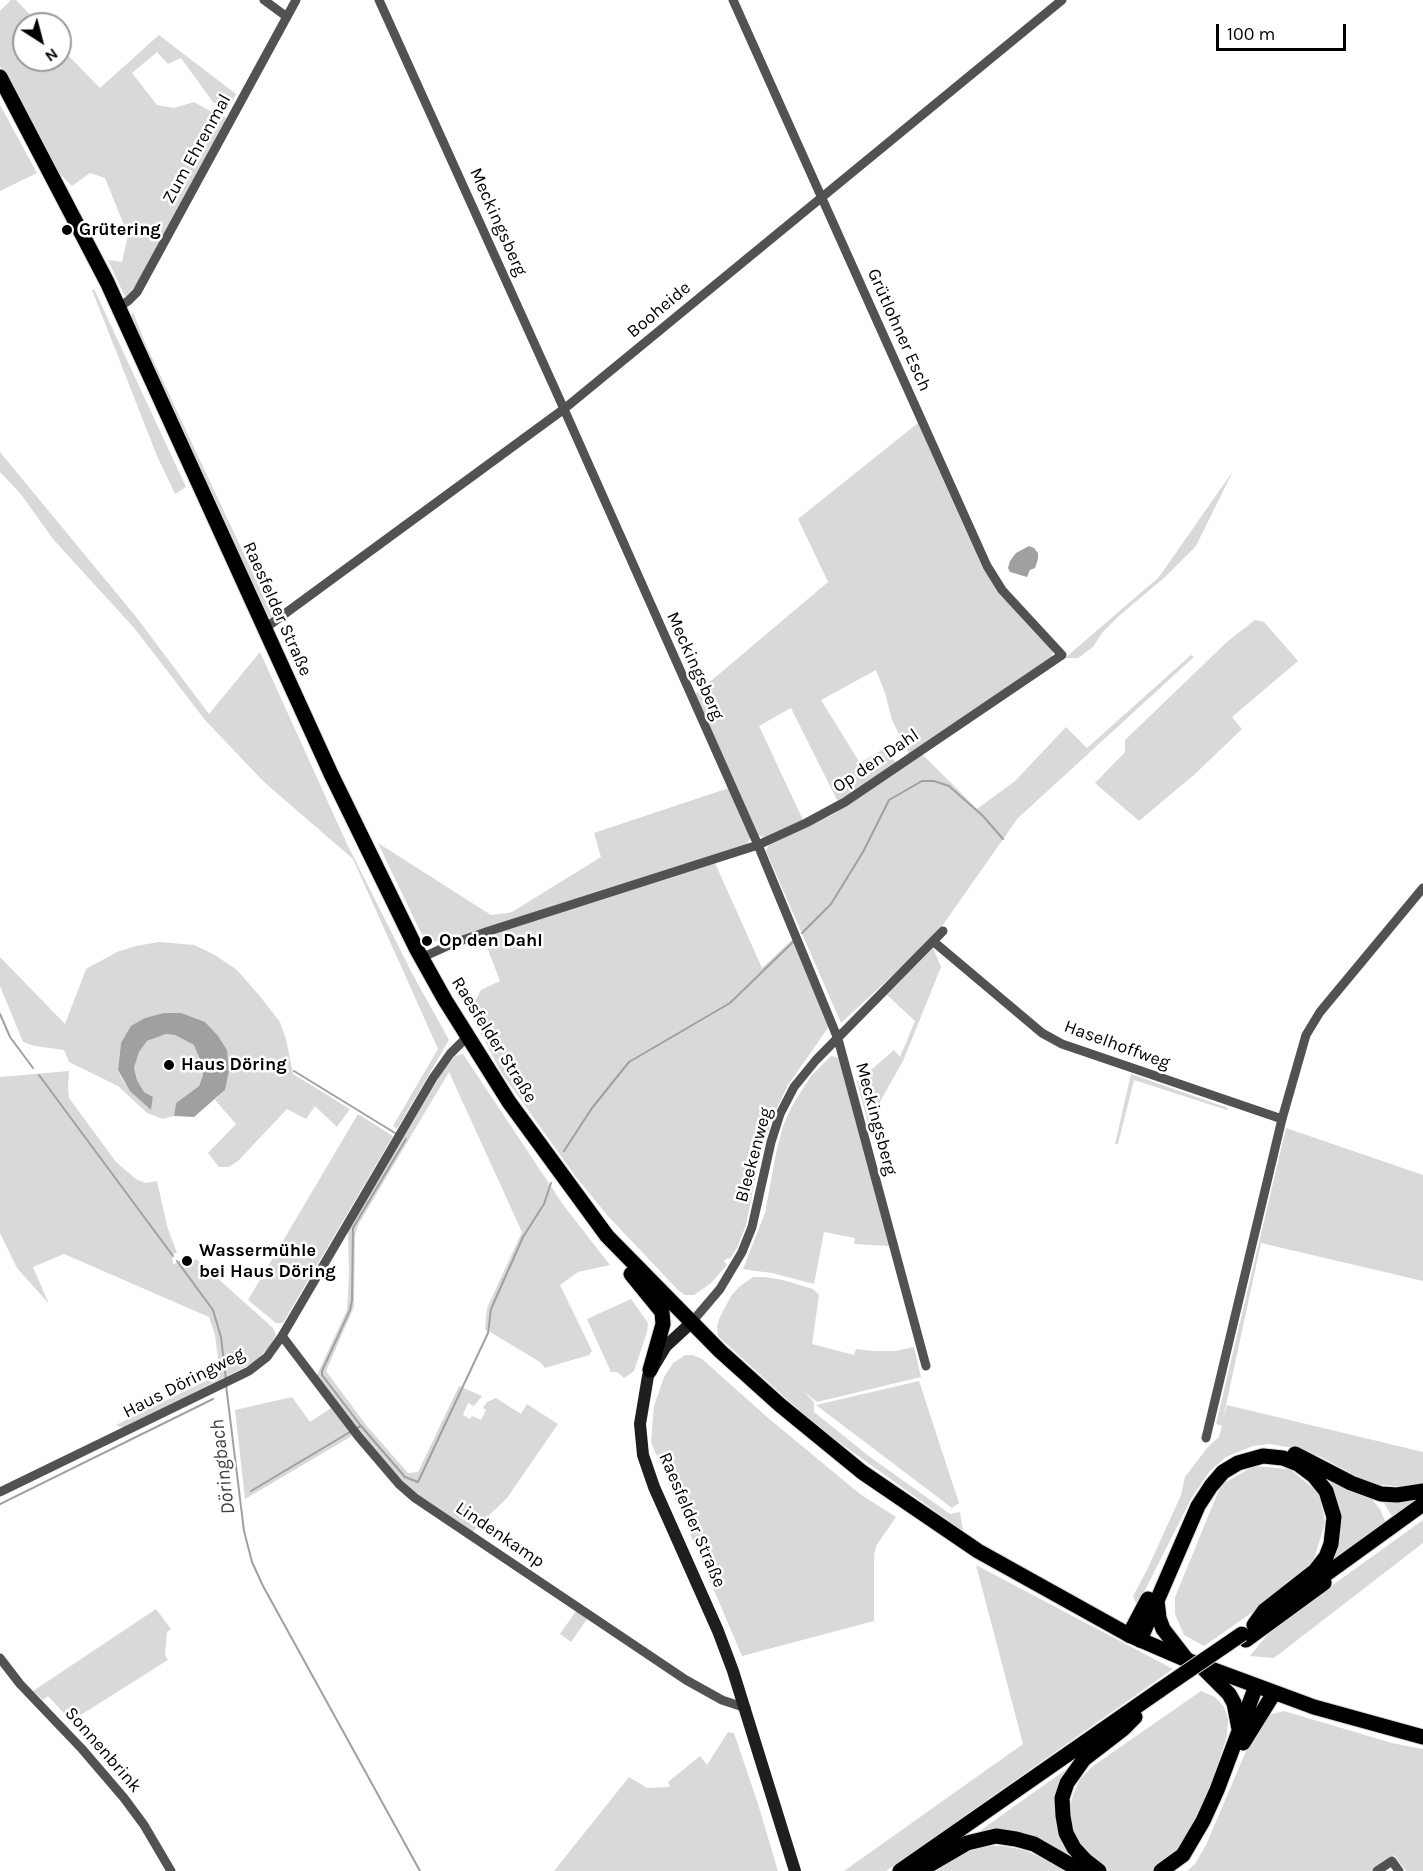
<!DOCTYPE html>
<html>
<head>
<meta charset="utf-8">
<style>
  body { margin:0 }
  #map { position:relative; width:1423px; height:1871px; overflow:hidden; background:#fff; font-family:Karla,sans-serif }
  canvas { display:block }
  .north { position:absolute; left:12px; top:12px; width:60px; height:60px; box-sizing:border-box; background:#fff; border:2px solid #999; border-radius:50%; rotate:144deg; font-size:16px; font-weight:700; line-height:24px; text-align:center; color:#000 }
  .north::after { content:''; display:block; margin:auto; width:21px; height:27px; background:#000; clip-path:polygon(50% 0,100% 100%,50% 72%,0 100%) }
  .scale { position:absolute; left:1216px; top:24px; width:130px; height:27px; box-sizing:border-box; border:3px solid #000; border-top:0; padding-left:8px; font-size:18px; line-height:21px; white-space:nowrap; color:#000; -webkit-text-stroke:4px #fff; paint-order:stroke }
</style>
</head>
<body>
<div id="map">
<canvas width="1423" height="1871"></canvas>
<div class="north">N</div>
<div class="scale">100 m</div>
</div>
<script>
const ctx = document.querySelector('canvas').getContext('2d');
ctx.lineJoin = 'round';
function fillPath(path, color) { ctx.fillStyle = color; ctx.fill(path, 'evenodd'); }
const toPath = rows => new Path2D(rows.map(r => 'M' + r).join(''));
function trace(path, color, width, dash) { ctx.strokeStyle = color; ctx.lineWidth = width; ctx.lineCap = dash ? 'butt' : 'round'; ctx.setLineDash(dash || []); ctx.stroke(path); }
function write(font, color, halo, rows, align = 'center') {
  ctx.font = font + ' Karla,sans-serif'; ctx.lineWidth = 5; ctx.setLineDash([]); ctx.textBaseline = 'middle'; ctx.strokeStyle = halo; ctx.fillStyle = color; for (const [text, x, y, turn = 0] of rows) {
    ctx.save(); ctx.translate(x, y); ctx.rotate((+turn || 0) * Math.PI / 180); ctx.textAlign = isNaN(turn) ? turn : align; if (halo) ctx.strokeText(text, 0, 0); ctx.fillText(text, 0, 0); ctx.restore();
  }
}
fillPath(toPath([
  [11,0,16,0,39,24,24,24,24,60,60,60,60,47,100,88,159,35,236,94,227,111,213,102,181,58,168,64,157,52,132,73,157,105,174,108,194,102,222,118,224,115,226,119,136,285,125,297,108,260,122,262,128,235,105,178,90,173,72,186,55,169,0,66,0,11],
  [0,105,37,173,0,191],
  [94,289,186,487,175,494,157,456,92,290],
  [133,312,146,345,274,618,265,617,130,318],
  [918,423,983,569,998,591,1053,651,1052,657,909,754,892,720,885,693,876,670,821,700,860,763,885,748,896,763,838,802,791,708,759,726,803,820,765,838,758,835,692,697,828,582,798,519],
  [0,452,137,618,209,714,260,652,347,844,413,975,449,1040,397,1129,393,1126,438,1049,353,859,264,782,205,720,135,629,53,539,20,493,0,472],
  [1233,471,1196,546,1164,578,1120,615,1102,633,1093,647,1078,658,1065,658,1159,577],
  [1255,620,1264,622,1298,661,1232,717,1242,729,1195,774,1139,821,1095,783,1125,752,1125,740,1228,641],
  [1191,655,1194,657,1018,818,935,936,841,1023,766,851,769,844,832,815,922,754,977,809,1015,781,1066,727,1087,748],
  [729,788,750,838,747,844,454,938,448,936,442,938,441,942,426,940,420,931,378,843,491,915,507,913,512,912,601,857,594,833],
  [715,863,762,968,793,939,830,1025,788,1085,774,1114,759,1160,746,1225,737,1248,730,1259,728,1258,724,1261,727,1265,711,1283,694,1295,685,1295,678,1290,607,1215,576,1177,501,1072,467,1006,474,1003,481,990,500,981,483,937],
  [159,942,194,945,215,955,237,970,259,995,280,1022,286,1039,293,1074,350,1109,337,1127,315,1106,306,1119,287,1109,238,1161,229,1167,219,1167,208,1153,236,1124,215,1100,225,1090,205,1022,121,1043,118,1070,120,1075,124,1082,151,1110,153,1097,144,1092,137,1080,134,1068,139,1052,147,1041,166,1034,175,1035,195,1045,202,1064,203,1075,199,1086,176,1103,174,1116,163,1119,147,1113,118,1086,69,1062,64,1050,35,1046,23,1042,0,986,0,957,65,1024,86,969,117,952,136,946],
  [933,948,941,967,903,1061,868,1123,857,1082,894,1050,900,1057,915,1021,887,995],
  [463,1054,564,1206,610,1265,578,1272,560,1285,592,1351,589,1355,545,1368,540,1362,485,1329,487,1308,522,1232,449,1072,358,1225,355,1237,354,1307,326,1371,366,1425,408,1473,418,1472,459,1386,482,1396,474,1406,468,1403,463,1415,470,1419,472,1416,481,1420,486,1410,483,1408,487,1402,496,1398,521,1414,527,1404,558,1424,507,1498,472,1532,418,1496,401,1479,359,1432,317,1375,347,1310,349,1275,348,1231,443,1071,455,1056],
  [831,1056,839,1058,890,1246,854,1244,855,1238,824,1232,814,1284,772,1273,748,1270,743,1269,765,1213,776,1153,783,1126,792,1106,811,1076],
  [69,1071,68,1087,69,1098,116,1162,136,1179,145,1183,157,1181,167,1226,177,1253,172,1254,173,1265,181,1260,187,1267,196,1259,273,1328,276,1335,269,1347,255,1362,123,1428,116,1425,220,1374,215,1335,209,1317,64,1254,33,1267,49,1304,17,1268,0,1233,0,1077],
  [1131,1074,1228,1108,1227,1110,1134,1080,1118,1144,1115,1144],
  [358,1114,393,1136,283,1323,276,1323,248,1300],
  [1286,1128,1423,1175,1423,1281,1261,1243,1223,1419,1227,1405,1423,1452,1423,1483,1408,1487,1370,1484,1321,1457,1294,1448,1269,1444,1253,1446,1226,1457,1210,1471,1192,1497,1137,1606,1133,1596,1147,1570,1181,1495,1185,1477,1207,1448,1219,1437,1222,1426,1216,1424],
  [753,1277,765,1277,783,1280,813,1289,819,1295,812,1344,854,1355,856,1349,874,1351,896,1351,914,1347,921,1377,817,1402,804,1392,814,1402,814,1412,870,1457,950,1514,960,1512,963,1531,815,1425,718,1336,717,1327,719,1319,731,1296,739,1287],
  [631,1299,648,1323,647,1332,634,1371,624,1378,617,1372,611,1372,587,1319],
  [685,1355,693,1355,702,1359,767,1417,860,1494,896,1517,876,1546,874,1556,874,1621,742,1656,651,1442,654,1406,664,1377,673,1363],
  [919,1381,959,1503,952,1508,816,1405],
  [292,1397,310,1422,331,1408,352,1436,245,1499,235,1410],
  [1310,1464,1371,1498,1380,1509,1385,1521,1385,1524,1324,1568,1338,1537],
  [1254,1466,1290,1469,1320,1494,1325,1523,1314,1559,1293,1584,1204,1646,1184,1635,1175,1614,1175,1597,1221,1485],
  [1423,1496,1393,1518,1381,1498],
  [1423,1520,1423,1543,1274,1658,1250,1656,1273,1628],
  [976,1565,1173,1669,886,1871,844,1871,1023,1744],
  [156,1609,171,1629,167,1632,165,1655,168,1660,71,1721,48,1696,43,1700,33,1691],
  [576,1611,587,1619,571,1642,560,1634],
  [1201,1691,1215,1697,1224,1707,1228,1719,1227,1736,1206,1800,1174,1859,1154,1871,1109,1871,1101,1867,1083,1851,1073,1833,1069,1811,1073,1795,1080,1779,1093,1766],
  [1284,1711,1392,1743,1423,1749,1423,1871,1406,1871,1394,1855,1371,1871,1187,1871,1195,1864,1206,1845,1246,1751,1265,1719,1272,1714],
  [728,1732,734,1733,758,1804,778,1871,554,1871,629,1777,647,1788,670,1787,668,1782,700,1756,707,1765],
  [1078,1761,1059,1800,1081,1864,1037,1841,974,1835],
  [982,1846,1003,1846,1024,1850,1050,1861,1066,1871,936,1871,960,1855]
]), '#d9d9d9');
fillPath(toPath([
  [1029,546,1034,548,1038,553,1038,559,1035,568,1030,570,1027,577,1010,572,1008,568,1010,561,1016,553],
  [164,1013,181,1013,205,1022,218,1036,227,1050,229,1070,225,1090,194,1117,174,1116,176,1103,199,1086,203,1075,202,1064,194,1045,175,1035,166,1034,147,1041,139,1052,134,1068,137,1080,144,1092,153,1097,151,1110,130,1091,118,1070,121,1043,131,1026,145,1018]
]), '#a0a0a0');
trace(toPath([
  [802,933,831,904,863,852,889,800,922,781,934,781,949,786,983,816,1003,839],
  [0,1014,10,1037,33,1068],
  [294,1071,395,1133],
  [39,1075,173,1256],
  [564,1151,592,1108,629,1062,730,1003,794,941],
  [177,1261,213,1310,221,1337,226,1380],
  [226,1385,244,1531,252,1562,263,1586,420,1871],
  [361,1426,405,1477,418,1482,488,1333,491,1309,523,1237,544,1204,551,1183],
  [355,1429,361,1426,322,1375,322,1371,350,1310,352,1300,353,1228,406,1139],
  [251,1491,350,1432],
  [0,1504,213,1399]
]), '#a0a0a0', 2);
const primary = toPath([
  [0,77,107,282,331,774,416,948,445,1000,509,1102,607,1236,720,1351,780,1405,862,1472,978,1551,1129,1635,1187,1660,1314,1707,1423,1737],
  [631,1274,662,1312,663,1324,650,1370]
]);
const trunk = toPath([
  [1295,1454,1351,1483,1381,1494,1397,1495,1423,1491],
  [1311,1585,1423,1504],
  [1157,1600,1159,1618,1163,1629,1187,1660],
  [1129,1635,1148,1599],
  [1140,1640,1198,1506,1211,1486,1223,1472,1238,1463,1263,1456,1283,1458,1298,1464,1314,1476,1326,1491,1334,1517,1331,1544,1326,1557,1315,1571,1264,1611,1254,1625],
  [1246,1640,1324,1583],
  [1200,1665,1229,1694,1234,1703,1239,1729],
  [1243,1743,1274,1693],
  [900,1871,1160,1690],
  [919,1871,967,1843,996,1836,1016,1839,1034,1844,1081,1871],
  [1099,1871,1086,1861,1074,1848,1066,1833,1063,1816,1062,1798,1067,1783,1084,1759,1123,1729,1135,1717],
  [1161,1871,1183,1855,1203,1821,1217,1790,1256,1686]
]);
trace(primary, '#dbdbdb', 17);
trace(trunk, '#dbdbdb', 17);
trace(toPath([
  [264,0,287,17],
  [379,0,564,409,758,845,838,1039,926,1366],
  [119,307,128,301,137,292,296,0],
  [264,629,564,409,1062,0],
  [934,942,1042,1033,1062,1044,1282,1119],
  [421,958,454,943,489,931,758,845,806,823,845,802,1062,655,1002,590,987,566,733,0],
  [691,1323,720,1289,742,1252,752,1227,771,1142,780,1114,794,1087,816,1060,943,931],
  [282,1336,358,1436,399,1484,415,1498,686,1680,722,1700,746,1708],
  [1206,1438,1282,1119,1306,1035,1320,1012,1423,888],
  [0,1492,249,1371,267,1357,282,1336,433,1078,450,1054,467,1037],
  [0,1658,20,1684,82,1749,124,1798,144,1825,171,1871],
  [1377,1871,1392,1861,1399,1871]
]), '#525252', 9);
trace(toPath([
  [691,1323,666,1346,648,1376,640,1424,643,1455,654,1487,718,1631,733,1671,795,1871]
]), '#1f1f1f', 12);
trace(primary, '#000', 15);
trace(trunk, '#000', 15);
const trunkBridge = toPath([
  [1160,1690,1242,1634]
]);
trace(trunkBridge, '#dbdbdb', 17, []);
trace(trunkBridge, '#000', 15);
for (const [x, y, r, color] of [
  [67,230,6,"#000"],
  [427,941,6,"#000"],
  [169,1065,6,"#000"],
  [187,1261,6,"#000"]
]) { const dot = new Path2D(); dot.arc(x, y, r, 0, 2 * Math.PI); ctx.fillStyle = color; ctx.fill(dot); trace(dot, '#fff', 2); }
write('18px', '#000', '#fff', [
  ["Zum Ehrenmal",197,149,-61],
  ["Meckingsberg",498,222,66],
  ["Booheide",659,310,-40],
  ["Grütlohner Esch",899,330,66],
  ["Raesfelder Straße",277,609,66],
  ["Meckingsberg",695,666,66],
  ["Op den Dahl",876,761,-34],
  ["Raesfelder Straße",494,1040,58],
  ["Haselhoffweg",1117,1045,20],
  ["Meckingsberg",876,1119,75],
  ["Bleekenweg",754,1155,-75],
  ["Haus Döringweg",184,1383,-27],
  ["Raesfelder Straße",692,1520,67],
  ["Lindenkamp",500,1535,34],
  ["Sonnenbrink",103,1750,49]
]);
write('bold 18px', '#000', '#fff', [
  ["Grütering",79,230],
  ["Op den Dahl",439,941],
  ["Haus Döring",181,1065],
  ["Wassermühle",199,1251],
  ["bei Haus Döring",199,1272]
], 'left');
write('italic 20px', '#414141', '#fff', [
  ["Döringbach",223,1467,-97]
]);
</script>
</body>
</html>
